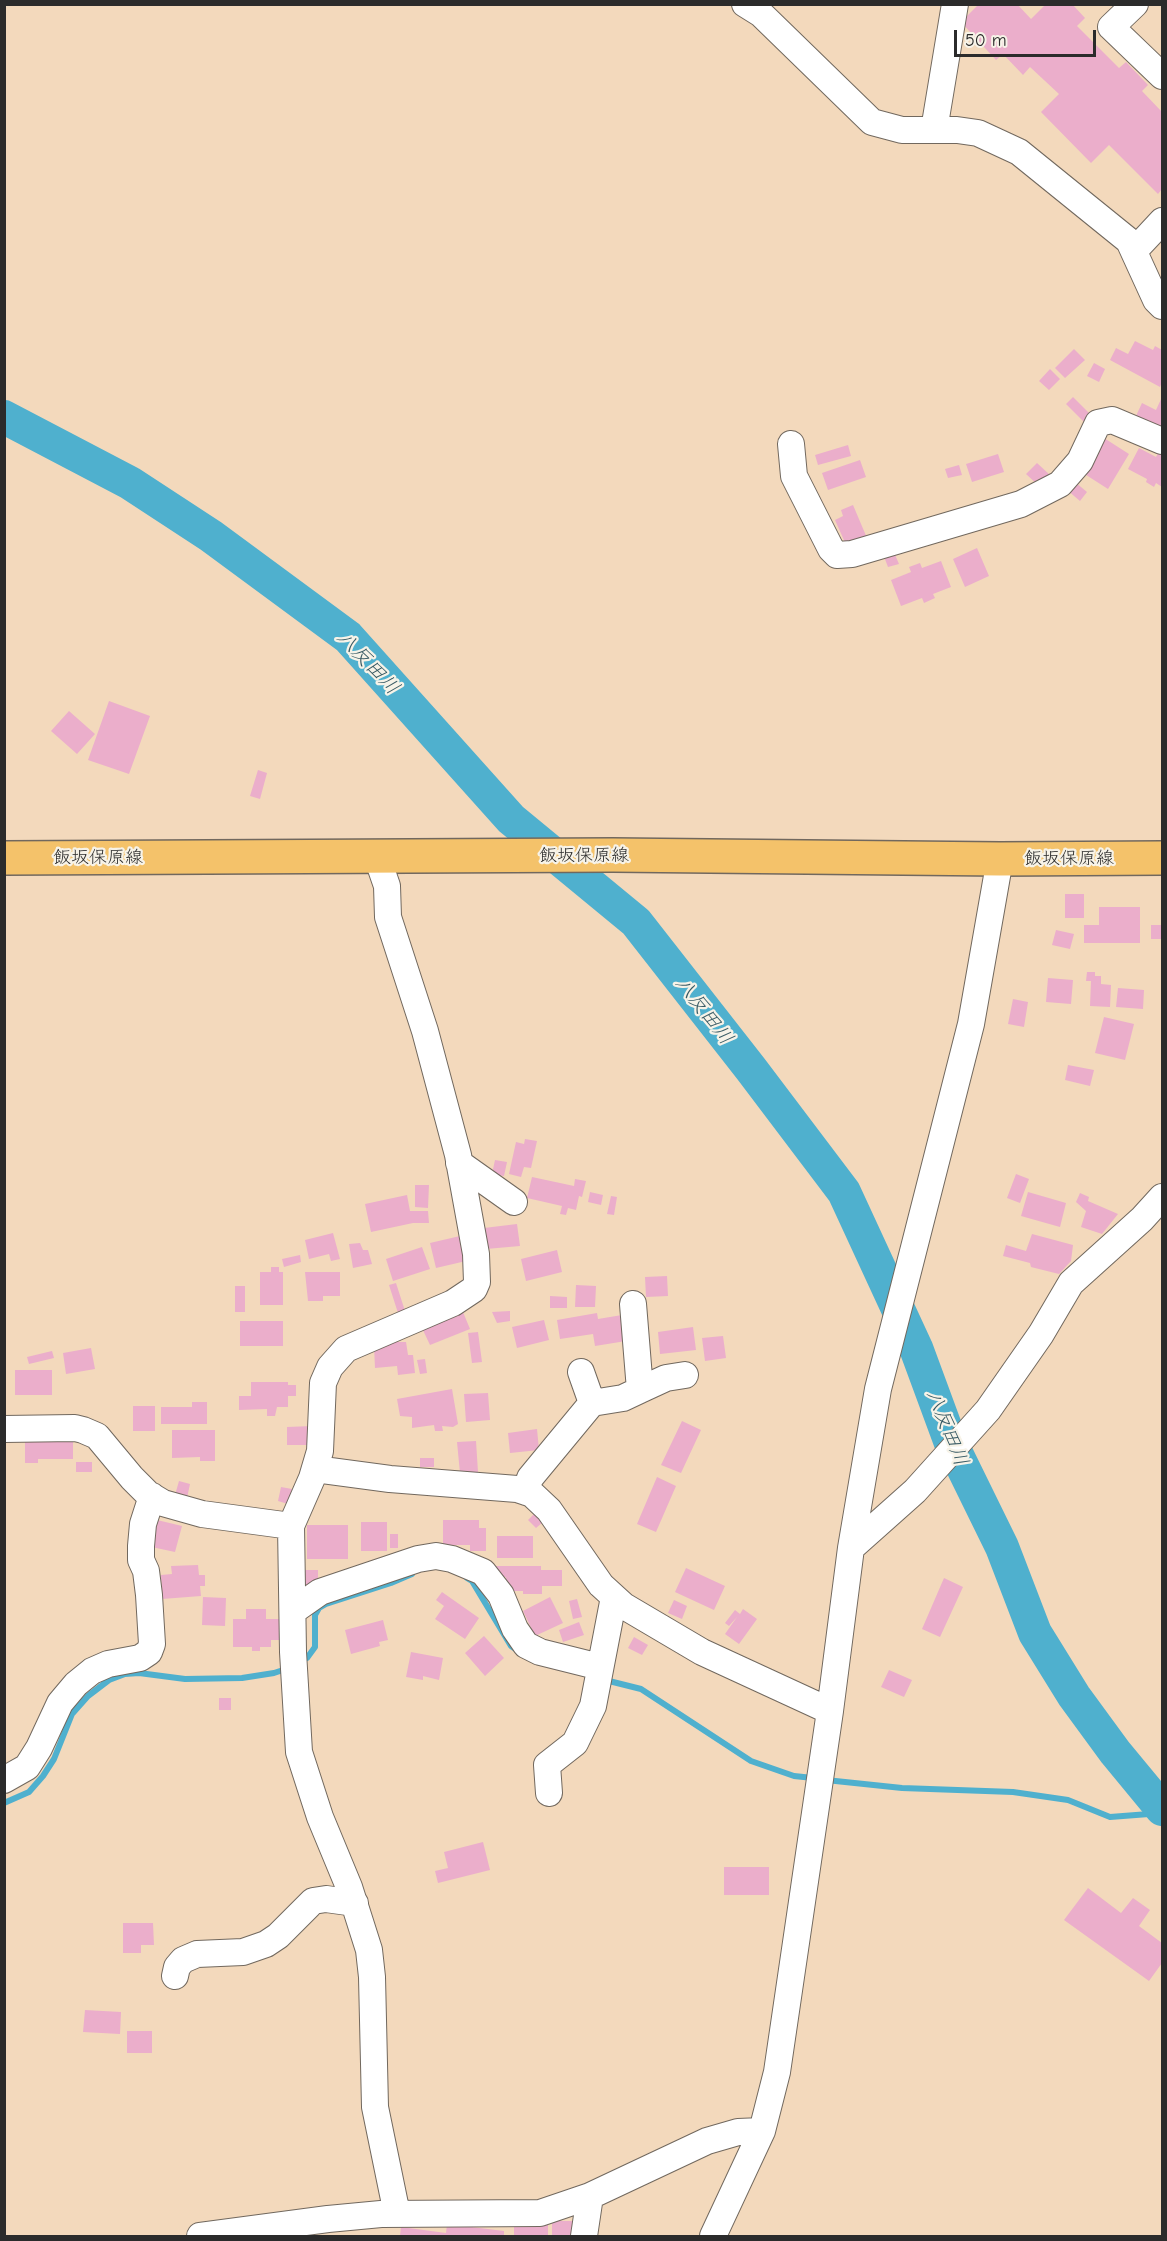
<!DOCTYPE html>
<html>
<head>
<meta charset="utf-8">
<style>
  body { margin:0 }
  #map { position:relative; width:1167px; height:2241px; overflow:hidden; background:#f3d9bc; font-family:"Comic Neue",sans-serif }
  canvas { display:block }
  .frame { position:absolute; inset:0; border:6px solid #2b2b2b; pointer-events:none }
  .scale { position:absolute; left:954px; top:30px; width:142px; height:27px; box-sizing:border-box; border:3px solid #2b2b2b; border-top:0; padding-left:8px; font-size:18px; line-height:21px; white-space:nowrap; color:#2b2b2b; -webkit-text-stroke:4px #f7f3e8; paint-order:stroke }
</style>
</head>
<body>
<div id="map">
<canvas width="1167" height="2241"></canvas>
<div class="frame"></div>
<div class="scale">50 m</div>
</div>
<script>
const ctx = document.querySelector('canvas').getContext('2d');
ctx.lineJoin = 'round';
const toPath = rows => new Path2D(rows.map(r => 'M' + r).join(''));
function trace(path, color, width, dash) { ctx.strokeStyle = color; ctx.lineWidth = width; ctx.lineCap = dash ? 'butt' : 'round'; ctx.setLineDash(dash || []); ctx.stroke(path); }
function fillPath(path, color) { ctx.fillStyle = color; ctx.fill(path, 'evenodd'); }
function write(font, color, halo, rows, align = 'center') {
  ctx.font = font + ' "Comic Neue","Klee One",sans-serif'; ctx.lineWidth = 4.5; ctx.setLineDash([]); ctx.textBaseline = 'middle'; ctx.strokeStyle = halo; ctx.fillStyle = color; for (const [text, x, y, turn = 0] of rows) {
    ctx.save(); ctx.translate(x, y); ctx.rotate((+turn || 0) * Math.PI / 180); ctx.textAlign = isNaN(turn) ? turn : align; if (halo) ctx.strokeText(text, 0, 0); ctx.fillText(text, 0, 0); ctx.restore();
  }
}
trace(toPath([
  [467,1578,472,1581,511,1646,517,1650],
  [300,1662,307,1658,315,1647,315,1615,319,1608,326,1604,391,1583,412,1574],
  [605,1680,641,1689,751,1761,794,1776,813,1778],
  [826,1780,902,1788,1013,1792,1068,1800,1110,1817,1162,1813],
  [4,1803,29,1792,43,1776,54,1759,72,1714,88,1696,109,1680,125,1674,139,1673,185,1679,242,1678,274,1673,289,1668]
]), '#4fb0ce', 6);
trace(toPath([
  [4,417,130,483,211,536,348,637,511,819,636,922,751,1069,844,1192,916,1348,951,1443,1002,1547,1035,1633,1074,1696,1115,1752,1162,1809]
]), '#4fb0ce', 34);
fillPath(toPath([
  [979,4,1017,4,1031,19,1046,4,1072,4,1085,18,1077,26,1119,68,1126,62,1148,85,1142,91,1162,112,1162,189,1158,194,1109,145,1091,163,1041,112,1059,94,1030,67,1023,75,1003,54,996,60,961,22],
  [1135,341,1153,350,1155,346,1162,350,1162,382,1160,387,1110,360,1116,348,1128,354],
  [1074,349,1085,360,1065,378,1055,368],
  [1094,363,1105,369,1099,382,1087,376],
  [1050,369,1060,379,1049,390,1039,381],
  [1073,397,1091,415,1084,422,1066,404],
  [1162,397,1162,429,1136,416,1142,403,1156,410],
  [1104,438,1129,454,1108,489,1083,473],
  [848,445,851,456,818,465,815,455],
  [1139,448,1156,457,1159,451,1162,453,1162,487,1156,483,1154,487,1146,482,1147,479,1128,469],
  [998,454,1004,472,972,482,966,464],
  [860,460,866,477,828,490,822,473],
  [1037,463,1050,475,1039,486,1026,474],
  [959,465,962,475,948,478,945,469],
  [1075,482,1087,492,1080,501,1067,490],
  [853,505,867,538,847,547,835,520,843,516,841,510],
  [977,548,989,576,965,587,953,559],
  [893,550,899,564,888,567,883,554],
  [941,561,951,587,933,594,935,598,924,603,922,598,901,606,891,580,911,572,909,567,920,563,922,568],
  [109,701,150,716,129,774,88,760],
  [69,711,95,734,77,754,51,731],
  [258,770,267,773,260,799,250,796],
  [1065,894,1084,894,1084,918,1065,918],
  [1099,907,1140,907,1140,943,1084,943,1084,925,1099,925],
  [1151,925,1162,925,1162,939,1151,939],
  [1056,930,1074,934,1070,949,1052,945],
  [1087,972,1095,972,1095,976,1101,976,1101,984,1111,985,1110,1007,1090,1006,1091,981,1086,981],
  [1048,978,1073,980,1071,1004,1046,1002],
  [1118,988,1144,990,1143,1009,1116,1007],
  [1013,999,1028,1002,1024,1027,1008,1024],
  [1104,1017,1134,1024,1125,1060,1095,1053],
  [1068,1065,1094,1070,1090,1086,1065,1080],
  [525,1139,537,1141,531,1168,524,1167,521,1177,509,1174,516,1142,524,1144],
  [495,1160,507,1162,504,1176,492,1174],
  [1016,1174,1029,1179,1020,1203,1007,1198],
  [532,1177,574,1186,575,1179,586,1181,582,1197,579,1196,576,1210,568,1208,566,1215,560,1214,562,1206,527,1198],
  [415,1185,429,1185,428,1208,415,1207],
  [590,1192,603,1195,601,1205,588,1202],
  [1028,1192,1066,1203,1060,1227,1021,1216],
  [1080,1193,1089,1197,1088,1201,1118,1214,1102,1234,1081,1227,1086,1211,1076,1202],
  [407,1195,410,1211,428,1211,429,1223,413,1223,371,1232,365,1204],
  [611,1196,617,1197,614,1215,607,1214],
  [517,1224,520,1246,486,1249,484,1228],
  [333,1233,340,1259,331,1261,329,1254,309,1259,305,1240],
  [1032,1234,1073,1245,1071,1261,1059,1274,1031,1267,1030,1263,1003,1256,1006,1245,1026,1251],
  [460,1236,466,1261,436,1268,430,1243],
  [360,1243,363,1250,368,1250,372,1264,353,1268,349,1244],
  [422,1247,430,1269,393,1281,386,1259],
  [557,1250,562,1272,526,1281,521,1259],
  [300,1255,301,1262,284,1267,282,1259],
  [271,1267,279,1267,279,1272,283,1272,283,1305,260,1305,260,1272,271,1272],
  [305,1272,340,1272,340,1296,323,1296,323,1301,308,1301],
  [667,1276,668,1296,646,1297,645,1277],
  [396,1283,405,1311,398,1313,389,1285],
  [576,1285,596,1286,595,1307,575,1307],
  [235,1286,245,1286,245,1312,235,1312],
  [550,1296,567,1297,567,1308,550,1308],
  [510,1311,510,1321,497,1323,492,1312],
  [463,1312,470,1329,430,1345,422,1328],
  [597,1313,598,1319,622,1315,626,1341,595,1346,593,1334,560,1339,557,1320],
  [544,1320,549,1340,517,1348,512,1327],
  [240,1321,283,1321,283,1346,240,1346],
  [693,1327,696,1350,660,1354,658,1332],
  [478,1332,482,1362,472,1363,468,1333],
  [723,1336,726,1358,705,1361,702,1338],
  [388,1342,406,1342,408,1355,413,1355,415,1373,398,1375,397,1366,375,1368,374,1346],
  [91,1348,95,1369,66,1374,63,1353],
  [52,1351,54,1358,29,1364,27,1357],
  [425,1359,427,1373,420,1374,417,1360],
  [15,1370,52,1370,52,1395,15,1395],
  [251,1382,288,1382,288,1385,296,1385,296,1396,288,1396,288,1407,277,1407,275,1416,267,1416,267,1409,239,1410,239,1396,251,1396],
  [452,1389,458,1424,453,1427,442,1426,443,1431,435,1431,434,1425,412,1428,412,1417,400,1416,397,1399],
  [488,1393,490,1420,466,1422,464,1394],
  [192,1402,207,1402,207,1424,161,1424,161,1407,192,1407],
  [133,1406,155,1406,155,1431,133,1431],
  [682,1421,701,1430,681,1473,661,1465],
  [312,1426,312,1445,287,1445,287,1427],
  [537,1429,539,1450,510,1453,508,1433],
  [172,1430,215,1430,215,1461,200,1461,200,1457,172,1458],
  [25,1439,73,1439,73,1459,38,1459,38,1463,25,1463],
  [476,1441,478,1472,460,1473,457,1442],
  [420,1458,434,1458,434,1467,420,1467],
  [76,1462,92,1462,92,1472,76,1472],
  [657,1477,676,1486,656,1532,637,1524],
  [179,1481,190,1484,187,1498,175,1495],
  [281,1487,292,1489,288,1504,278,1501],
  [535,1513,543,1522,536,1528,528,1520],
  [153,1519,182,1526,175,1552,147,1546],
  [443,1520,479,1520,479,1528,486,1528,486,1551,470,1551,470,1545,443,1545],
  [361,1522,387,1522,387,1551,361,1551],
  [307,1525,348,1525,348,1559,307,1559],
  [390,1534,398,1534,398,1548,390,1548],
  [497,1536,533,1536,533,1558,497,1558],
  [198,1565,199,1575,205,1575,205,1586,200,1586,201,1596,162,1599,161,1575,172,1574,171,1566],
  [496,1566,541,1566,541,1570,562,1570,562,1586,542,1586,542,1594,523,1594,523,1591,506,1591,506,1577,496,1577],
  [686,1568,725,1586,714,1610,675,1592],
  [303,1570,318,1570,318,1585,303,1590],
  [944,1578,963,1587,940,1637,922,1629],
  [442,1592,479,1618,465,1639,435,1619,444,1606,436,1600],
  [203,1597,226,1598,225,1626,202,1625],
  [550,1597,563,1623,535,1636,523,1611],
  [577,1599,582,1617,573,1619,569,1601],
  [674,1600,687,1606,682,1619,668,1613],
  [246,1609,266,1609,266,1619,282,1619,282,1640,271,1640,271,1647,260,1647,260,1651,252,1651,252,1647,233,1647,233,1619,246,1619],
  [743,1609,757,1619,739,1644,725,1634,737,1617,729,1626,725,1623,735,1610,740,1614],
  [383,1620,388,1640,379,1642,380,1646,351,1654,345,1630],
  [579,1622,584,1635,563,1642,559,1630],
  [484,1636,504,1658,485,1676,465,1653],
  [634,1637,648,1645,642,1655,628,1648],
  [411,1652,443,1658,439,1680,423,1676,423,1680,406,1677],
  [889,1670,912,1680,904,1697,881,1687],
  [219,1698,231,1698,231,1710,219,1710],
  [483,1842,490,1870,438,1883,435,1871,448,1868,444,1852],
  [724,1867,769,1867,769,1895,724,1895],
  [1088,1888,1121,1913,1133,1898,1150,1910,1139,1926,1162,1943,1162,1963,1149,1981,1064,1920],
  [123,1923,153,1923,154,1945,141,1945,141,1953,123,1953],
  [85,2010,121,2012,120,2034,83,2032],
  [127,2031,152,2031,152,2053,127,2053],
  [552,2221,575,2221,574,2236,552,2236],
  [447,2224,504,2231,504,2236,400,2236,401,2227,446,2233],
  [514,2224,548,2224,548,2236,514,2236]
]), '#ebaecb');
const minor = toPath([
  [745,4,761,14,872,122,902,130,957,130,978,133,1019,152,1129,241,1156,300,1162,306],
  [1135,4,1111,27,1162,76],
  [934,130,955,4],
  [1134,251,1162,221],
  [791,444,794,476,831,549,837,555,852,554,1021,504,1060,484,1080,461,1098,423,1112,420,1162,441],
  [377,857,387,886,388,917,425,1031,458,1155,476,1254,477,1282,474,1289,453,1303,346,1349,330,1367,323,1383,320,1451,312,1478,291,1526,293,1652,299,1752,320,1817,349,1887,369,1950,372,1977,375,2107,397,2214],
  [459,1163,514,1202],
  [581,1372,592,1403],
  [640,1390,666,1378,685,1375],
  [4,1429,75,1428,83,1430,97,1436,132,1478,148,1494,163,1503,202,1514,291,1526],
  [315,1469,390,1479,517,1489,532,1494,549,1510,601,1585,624,1606,702,1652,830,1711],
  [526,1492,530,1478,592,1403,623,1398,640,1390,633,1304],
  [851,1548,915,1491,988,1410,1041,1334,1071,1283,1142,1219,1162,1197],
  [293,1611,320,1592,418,1559,436,1556,452,1559,483,1572,501,1595,515,1629,526,1645,540,1652,600,1667],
  [4,1780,27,1767,39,1748,60,1703,76,1684,92,1671,108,1664,140,1658,149,1652,152,1644,149,1595,146,1571,141,1560,141,1546,143,1524,152,1496],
  [549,1793,547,1765,575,1743,593,1706,614,1597],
  [175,1976,177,1967,183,1960,197,1954,243,1952,266,1944,278,1936,313,1901,326,1899,355,1903],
  [200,2236,328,2219,381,2214,540,2213,590,2196,707,2141,738,2132,762,2131],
  [584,2236,590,2196],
  [713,2236,762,2131,777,2072,830,1711,851,1548,878,1389,971,1024,1000,859]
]);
const major = toPath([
  [4,858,613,855,1000,859,1162,858]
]);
trace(minor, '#71685e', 28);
trace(major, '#71685e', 36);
trace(minor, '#fff', 26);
trace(major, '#f4c26a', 33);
write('18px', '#2b2b2b', '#f7f3e8', [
  ["飯坂保原線",584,856],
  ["飯坂保原線",98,858],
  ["飯坂保原線",1069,859]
]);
write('italic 20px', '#385a64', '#f7f3e8', [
  ["八反田川",368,663,46],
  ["八反田川",704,1011,52],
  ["八反田川",947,1428,68]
]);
</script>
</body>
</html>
